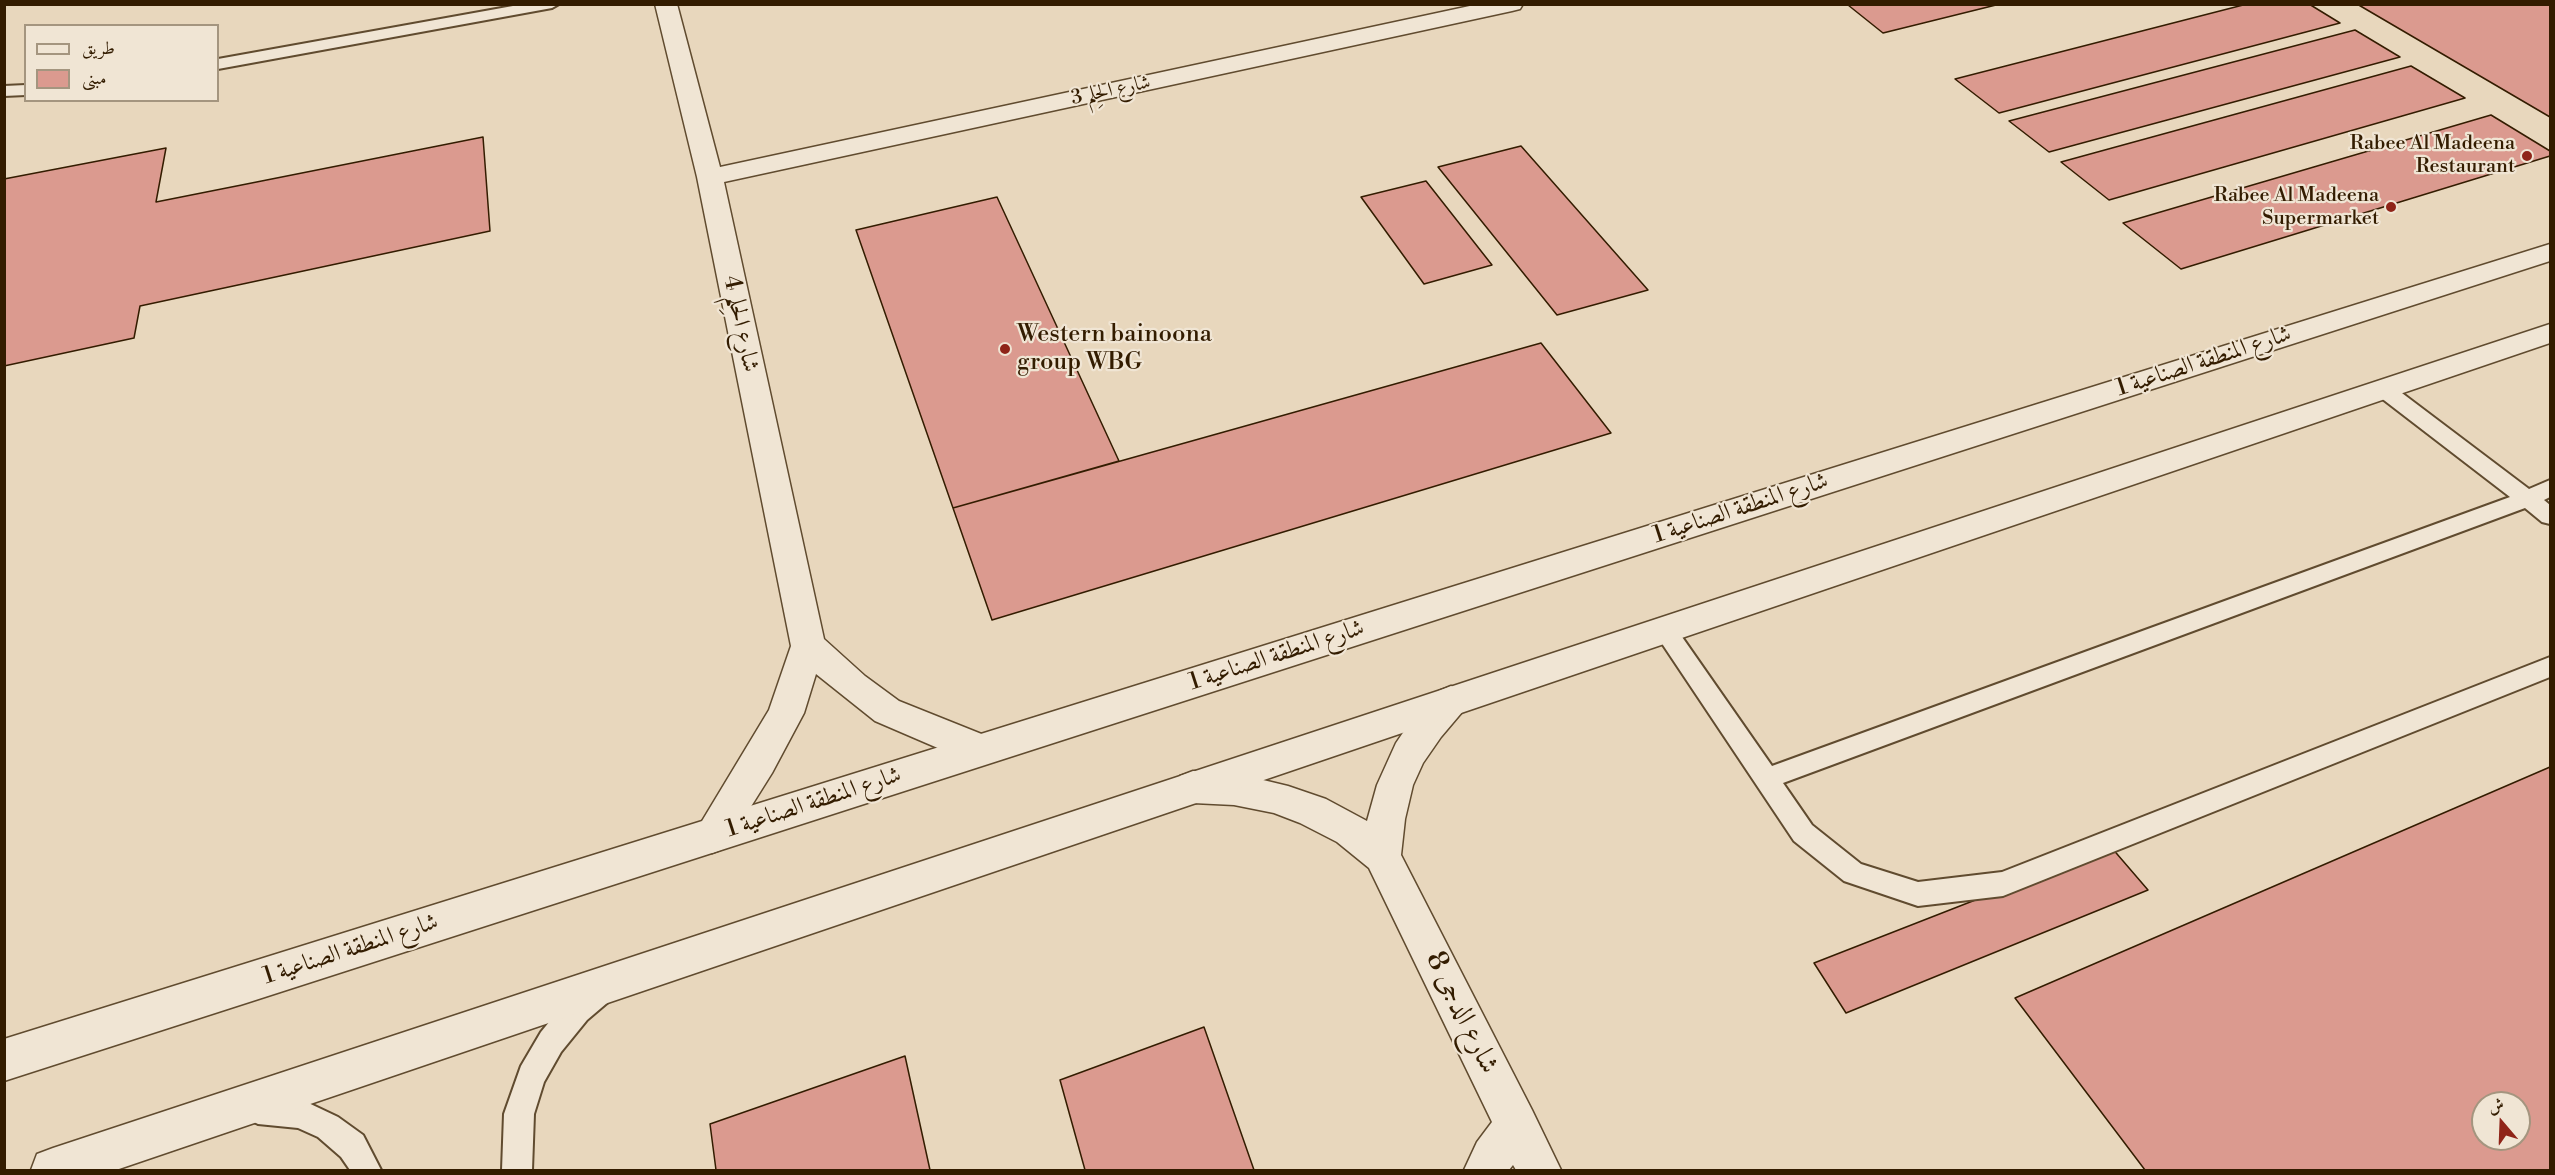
<!DOCTYPE html>
<html>
<head>
<meta charset="utf-8">
<style>
  body { margin:0 }
  #map { position:relative; width:2555px; height:1175px; overflow:hidden; background:#e8d7bd; font-family:"Libre Bodoni",Amiri,serif }
  canvas { display:block }
  .frame { position:absolute; inset:0; border:6px solid #331c00; pointer-events:none }
  .legend { position:absolute; left:24px; top:24px; width:195px; height:78px; box-sizing:border-box; background:#f0e5d4; border:2px solid #a4957f; margin:0; padding:8px 10px; list-style:none; font-size:18px; color:#331c00 }
  .legend li { display:flex; align-items:center; gap:12px; height:30px }
  .legend b { width:30px; border:2px solid #a4957f }
  .north { position:absolute; left:2471px; top:1091px; width:60px; height:60px; box-sizing:border-box; background:#f0e5d4; border:2px solid #a4957f; border-radius:50%; rotate:341deg; font-size:16px; font-weight:700; line-height:24px; text-align:center; color:#331c00 }
  .north::after { content:''; display:block; margin:auto; width:21px; height:27px; background:#8f2418; clip-path:polygon(50% 0,100% 100%,50% 72%,0 100%) }
</style>
</head>
<body>
<div id="map">
<canvas width="2555" height="1175"></canvas>
<div class="frame"></div>
<ul class="legend">
<li><b style="height:8px;background:#f0e5d4"></b>طريق</li>
<li><b style="height:16px;background:#db9a8f"></b>مبنى</li>
</ul>
<div class="north">ش</div>
</div>
<script>
const ctx = document.querySelector('canvas').getContext('2d');
ctx.lineJoin = 'round';
function fillPath(path, color) { ctx.fillStyle = color; ctx.fill(path, 'evenodd'); }
const toPath = rows => new Path2D(rows.map(r => 'M' + r).join(''));
function trace(path, color, width, dash) { ctx.strokeStyle = color; ctx.lineWidth = width; ctx.lineCap = dash ? 'butt' : 'round'; ctx.setLineDash(dash || []); ctx.stroke(path); }
function write(font, color, halo, rows, align = 'center') {
  ctx.font = font + ' "Libre Bodoni",Amiri,serif'; ctx.lineWidth = 4.5; ctx.setLineDash([]); ctx.textBaseline = 'middle'; ctx.strokeStyle = halo; ctx.fillStyle = color; for (const [text, x, y, turn = 0] of rows) {
    ctx.save(); ctx.translate(x, y); ctx.rotate((+turn || 0) * Math.PI / 180); ctx.textAlign = isNaN(turn) ? turn : align; if (halo) ctx.strokeText(text, 0, 0); ctx.fillText(text, 0, 0); ctx.restore();
  }
}
const building = toPath([
  [2000,4,1883,33,1848,5,1849,4,2000,4],
  [2247,4,2309,4,2340,23,1999,113,1955,79,2247,4],
  [2357,4,2550,4,2550,117,2357,4],
  [2355,30,2400,57,2049,152,2009,121,2355,30],
  [2411,66,2465,98,2109,200,2061,162,2411,66],
  [2491,115,2550,151,2550,156,2181,269,2123,223,2491,115],
  [483,137,490,231,140,306,134,338,4,366,4,179,166,148,156,202,483,137],
  [1521,146,1648,290,1557,315,1438,167,1521,146],
  [1426,181,1492,265,1424,284,1361,197,1426,181],
  [997,197,1119,461,953,508,856,230,997,197],
  [1541,343,1611,433,992,620,953,508,1541,343],
  [2550,767,2550,1170,2145,1170,2015,998,2550,767],
  [2483,1103,2519,1103,2519,1139,2483,1139,2483,1103],
  [2111,847,2148,890,1846,1013,1814,963,2111,847],
  [1204,1027,1254,1170,1085,1170,1060,1080,1204,1027],
  [905,1056,930,1170,716,1170,710,1124,905,1056]
]);
fillPath(building, '#db9a8f');
trace(building, '#331c00', 1.5);
const service = toPath([
  [524,4,559,4,552,8,218,69,218,59,524,4],
  [26,85,26,95,4,96,4,86,26,85],
  [2383,382,2390,384,2529,489,2550,480,2550,497,2544,500,2550,505,2550,524,2542,522,2525,508,1783,783,1812,825,1861,864,1918,882,2002,872,2550,657,2550,677,2003,896,1918,906,1844,881,1794,841,1653,630,1657,624,1665,621,1673,624,1772,766,2510,497,2376,394,2373,389,2376,384,2383,382],
  [597,981,607,985,611,994,607,1003,587,1020,561,1052,544,1082,534,1114,532,1170,502,1170,504,1114,521,1066,541,1032,567,1000,587,985,597,981],
  [258,1094,300,1099,338,1117,363,1135,381,1170,350,1170,341,1157,318,1137,298,1128,258,1124,248,1119,243,1109,248,1099,258,1094]
]);
const minor = toPath([
  [655,4,677,4,720,167,1479,4,1523,4,1520,9,1512,11,724,182,824,639,865,676,899,701,994,739,999,750,994,761,981,765,968,761,875,721,816,674,804,713,772,773,725,848,712,853,699,848,693,836,769,710,791,646,697,177,655,4],
  [1451,686,1463,691,1469,701,1463,711,1441,737,1423,763,1413,785,1405,819,1401,855,1532,1110,1561,1170,1516,1170,1513,1165,1509,1170,1464,1170,1477,1142,1492,1122,1369,868,1337,842,1300,823,1274,813,1234,805,1193,803,1180,798,1175,787,1180,776,1193,771,1234,773,1288,786,1326,799,1367,821,1377,785,1396,743,1415,715,1439,691,1451,686]
]);
const tertiary = toPath([
  [2550,244,2550,261,4,1081,4,1039,2550,244],
  [2550,324,2550,343,116,1170,31,1170,37,1154,53,1148,2550,324]
]);
trace(service, '#604b2f', 4);
trace(minor, '#604b2f', 3);
trace(tertiary, '#604b2f', 3);
fillPath(service, '#f0e5d4');
fillPath(minor, '#f0e5d4');
fillPath(tertiary, '#f0e5d4');
for (const [x, y, r, color] of [
  [2527,156,6,"#8f2418"],
  [2391,207,6,"#8f2418"],
  [1005,349,6,"#8f2418"]
]) { const dot = new Path2D(); dot.arc(x, y, r, 0, 2 * Math.PI); ctx.fillStyle = color; ctx.fill(dot); trace(dot, '#f0e5d4', 2); }
write('20px', '#331c00', '#f0e5d4', [
  ["شارع الحِلم 3",1111,91,-12]
]);
write('20px', '#331c00', '#f0e5d4', [
  ["Rabee Al Madeena",2515,144],
  ["Restaurant",2515,167],
  ["Rabee Al Madeena",2379,196],
  ["Supermarket",2379,219]
], 'right');
write('24px', '#331c00', '#f0e5d4', [
  ["شارع الحِلم 4",740,324,78],
  ["شارع المنطقة الصناعية 1",2204,362,-18],
  ["شارع المنطقة الصناعية 1",1741,509,-18],
  ["شارع المنطقة الصناعية 1",1277,656,-18],
  ["شارع المنطقة الصناعية 1",814,803,-18],
  ["شارع المنطقة الصناعية 1",351,950,-18]
]);
write('24px', '#331c00', '#f0e5d4', [
  ["Western bainoona",1017,335],
  ["group WBG",1017,363]
], 'left');
write('28px', '#331c00', '#f0e5d4', [
  ["شارع الدجى 8",1461,1013,64]
]);
</script>
</body>
</html>
